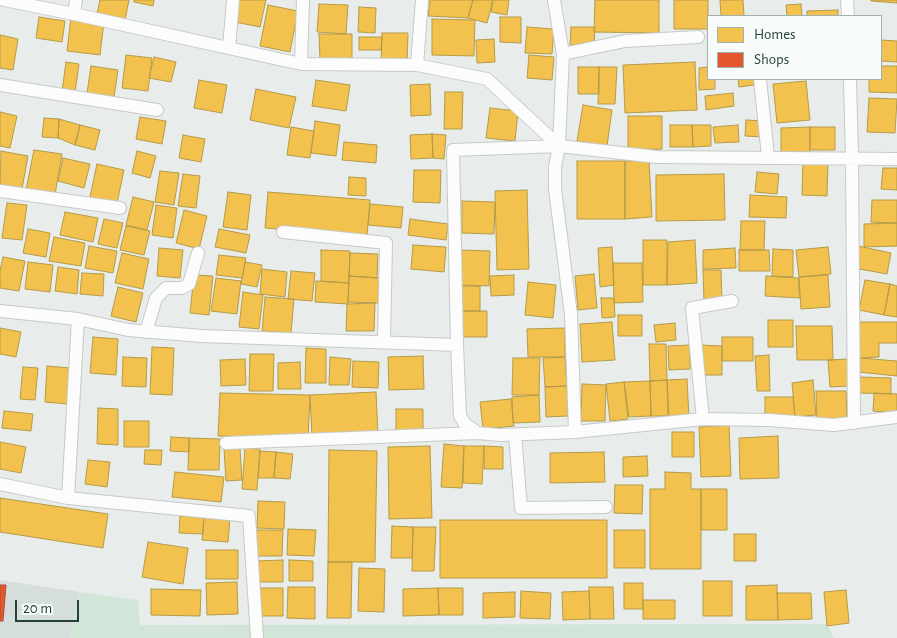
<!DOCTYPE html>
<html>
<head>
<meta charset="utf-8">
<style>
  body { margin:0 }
  #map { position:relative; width:897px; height:638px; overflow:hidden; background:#e8edeb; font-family:"Alegreya Sans",sans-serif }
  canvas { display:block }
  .legend { position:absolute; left:707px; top:15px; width:175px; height:65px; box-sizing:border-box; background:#f7fbf9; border:1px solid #a3b1ad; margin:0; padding:6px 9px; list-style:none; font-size:15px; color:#24423a }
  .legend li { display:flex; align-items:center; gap:10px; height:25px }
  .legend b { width:25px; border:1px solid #a3b1ad }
  .scale { position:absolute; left:15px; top:600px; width:64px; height:22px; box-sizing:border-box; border:2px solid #24423a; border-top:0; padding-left:6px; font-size:15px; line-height:18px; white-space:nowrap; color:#24423a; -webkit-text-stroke:4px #f7fbf9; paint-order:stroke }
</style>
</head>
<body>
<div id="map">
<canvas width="897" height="638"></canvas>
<ul class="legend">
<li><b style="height:14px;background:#f2c14e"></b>Homes</li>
<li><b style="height:14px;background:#e4572e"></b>Shops</li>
</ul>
<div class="scale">20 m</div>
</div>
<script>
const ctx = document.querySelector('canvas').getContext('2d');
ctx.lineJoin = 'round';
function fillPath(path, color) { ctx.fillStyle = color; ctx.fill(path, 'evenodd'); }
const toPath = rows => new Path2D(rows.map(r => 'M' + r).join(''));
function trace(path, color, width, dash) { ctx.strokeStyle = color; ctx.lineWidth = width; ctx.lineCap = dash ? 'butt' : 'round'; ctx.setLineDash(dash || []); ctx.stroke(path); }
fillPath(toPath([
  [0,580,79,592,70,638,0,638]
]), '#d6dedb');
fillPath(toPath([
  [79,592,138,600,140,625,827,624,834,638,70,638]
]), '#d1e6d8');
const homes = toPath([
  [100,0,129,0,125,20,97,14,100,0],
  [134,0,154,0,153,6,134,2,134,0],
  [239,0,266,0,260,27,235,22,239,0],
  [430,0,473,0,468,18,428,16,430,0],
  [473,0,493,0,487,23,468,18,473,0],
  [493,0,509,0,507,15,491,12,493,0],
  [595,0,659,0,659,33,594,32,595,0],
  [674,0,708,0,708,29,674,29,674,0],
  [720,0,743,0,744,16,721,16,720,0],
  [871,0,897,0,897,3,871,1,871,0],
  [319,4,348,5,346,34,317,32,319,4],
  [801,4,802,16,787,16,786,5,801,4],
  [268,5,298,11,290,52,260,46,268,5],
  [359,7,376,8,375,33,358,32,359,7],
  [838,10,838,16,807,16,807,11,838,10],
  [39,17,65,21,62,42,36,38,39,17],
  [71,17,104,21,100,55,67,51,71,17],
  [500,17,521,17,521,43,500,42,500,17],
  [432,19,475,20,474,56,432,55,432,19],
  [527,27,554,29,552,54,525,53,527,27],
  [571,27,595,27,594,46,570,45,571,27],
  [382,33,408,33,407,65,381,64,382,33],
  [319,34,352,34,352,60,320,61,319,34],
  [0,35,18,39,13,70,0,68,0,35],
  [359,37,382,37,381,50,359,50,359,37],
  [494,39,495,62,477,63,476,40,494,39],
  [881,40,897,41,897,62,881,61,881,40],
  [126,55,152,58,148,91,122,88,126,55],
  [529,55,554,57,552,80,527,78,529,55],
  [154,57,176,62,171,82,149,78,154,57],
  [66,62,79,64,75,93,62,91,66,62],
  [695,62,697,110,625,113,623,65,695,62],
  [91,66,118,70,114,97,87,93,91,66],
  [881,66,897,66,897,93,869,92,869,79,881,79,881,66],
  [578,67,599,67,599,94,578,94,578,67],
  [599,67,617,67,615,104,598,104,599,67],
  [708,67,708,79,715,79,715,89,699,90,699,68,708,67],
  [738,79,754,79,754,85,739,87,738,79],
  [199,80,227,85,222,113,194,108,199,80],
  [316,80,350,85,346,111,312,106,316,80],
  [806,81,810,120,777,123,773,84,806,81],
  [430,84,431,115,411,116,410,85,430,84],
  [256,89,296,97,289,128,250,120,256,89],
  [445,92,463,92,462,129,444,129,445,92],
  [733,93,734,106,706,110,705,96,733,93],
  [869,98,897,99,895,133,867,132,869,98],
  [583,105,612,110,607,146,577,141,583,105],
  [490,108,518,111,515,141,486,138,490,108],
  [0,112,17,116,10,148,0,146,0,112],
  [628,116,662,116,662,149,628,150,628,116],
  [140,117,166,121,162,144,136,139,140,117],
  [44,118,59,119,58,138,42,137,44,118],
  [59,119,80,125,75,145,58,138,59,119],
  [746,120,764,121,763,137,745,136,746,120],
  [315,121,340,125,336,156,311,153,315,121],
  [80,125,100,130,95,150,75,145,80,125],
  [670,125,692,125,693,147,670,147,670,125],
  [692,125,711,125,711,146,693,147,692,125],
  [738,125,739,142,715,143,713,127,738,125],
  [291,127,314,131,310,158,287,155,291,127],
  [810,127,835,127,835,150,810,150,810,127],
  [810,127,810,155,781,156,781,128,810,127],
  [432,134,446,135,444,159,433,158,432,134],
  [432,134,433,158,411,159,410,135,432,134],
  [183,135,205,139,201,162,179,158,183,135],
  [344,142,377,145,376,163,342,160,344,142],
  [34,150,62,154,55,195,26,190,34,150],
  [1,151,28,156,22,189,0,186,1,151],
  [137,151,156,156,150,178,132,173,137,151],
  [63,158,90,164,84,188,58,181,63,158],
  [649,160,652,217,625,219,625,161,649,160],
  [577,161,625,161,625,219,577,219,577,161],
  [803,162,828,163,827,196,802,195,803,162],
  [97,164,124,170,117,203,90,197,97,164],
  [883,168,897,168,897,190,881,189,883,168],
  [414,170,441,170,440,203,413,202,414,170],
  [160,171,179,173,174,205,155,202,160,171],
  [757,172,779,174,777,194,755,192,757,172],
  [183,174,200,176,196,208,178,206,183,174],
  [724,174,725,220,656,221,656,175,724,174],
  [349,177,366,178,366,196,348,195,349,177],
  [527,190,529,269,497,270,495,191,527,190],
  [228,192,251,195,247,230,223,227,228,192],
  [268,192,370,200,367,236,265,228,268,192],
  [750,195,787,197,786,218,749,217,750,195],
  [133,197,154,202,147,230,126,225,133,197],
  [872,200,897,200,897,223,871,222,872,200],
  [462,201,495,202,494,234,462,233,462,201],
  [7,203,27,205,22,240,2,238,7,203],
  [370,204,403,207,401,228,368,225,370,204],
  [156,205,177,208,173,238,152,235,156,205],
  [184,210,207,216,199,249,176,243,184,210],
  [65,212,98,218,93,242,60,235,65,212],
  [104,219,123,223,117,248,98,244,104,219],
  [410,219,448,224,446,240,408,235,410,219],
  [741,221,765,221,764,250,740,250,741,221],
  [897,223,897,246,864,247,864,224,897,223],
  [126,226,150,231,144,255,120,250,126,226],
  [28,229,50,233,46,257,23,253,28,229],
  [219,229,250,235,246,253,215,247,219,229],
  [54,237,85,243,81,266,49,261,54,237],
  [643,240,667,240,667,285,643,285,643,240],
  [695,240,697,283,667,285,668,242,695,240],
  [413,245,446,247,444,272,411,269,413,245],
  [89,246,117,251,113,273,85,268,89,246],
  [858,246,891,253,887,274,854,268,858,246],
  [612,247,614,285,600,287,598,248,612,247],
  [828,247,831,274,799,277,796,250,828,247],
  [159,248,183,250,180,278,157,276,159,248],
  [735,248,736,268,703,269,703,250,735,248],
  [773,249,793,250,793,277,772,276,773,249],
  [321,250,350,251,349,283,321,281,321,250],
  [461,250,490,251,489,286,460,285,461,250],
  [739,250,769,250,770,271,739,271,739,250],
  [122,253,149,259,143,289,115,283,122,253],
  [350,253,378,254,377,278,349,276,350,253],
  [219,255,246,258,242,278,216,275,219,255],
  [3,257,25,261,19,291,0,288,0,271,3,257],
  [28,262,53,265,50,292,25,289,28,262],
  [245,262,262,265,257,287,241,284,245,262],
  [613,263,642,263,643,302,614,303,613,263],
  [58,267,79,270,77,294,55,291,58,267],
  [262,269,287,272,285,297,260,294,262,269],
  [703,270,721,270,722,301,704,302,703,270],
  [291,271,315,273,312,301,288,299,291,271],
  [82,273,104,274,103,296,80,294,82,273],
  [594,274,597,308,578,310,575,276,594,274],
  [194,275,213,276,209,315,190,313,194,275],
  [514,275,514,295,491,296,490,276,514,275],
  [828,275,830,307,801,309,799,277,828,275],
  [349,276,380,278,379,303,348,302,349,276],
  [766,276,798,278,800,298,765,296,766,276],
  [216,278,241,281,237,314,211,311,216,278],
  [865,280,890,284,884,315,859,310,865,280],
  [316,281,349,283,348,304,315,302,316,281],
  [528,282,556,285,553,318,525,315,528,282],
  [890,284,897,286,897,317,884,315,890,284],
  [461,286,480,286,480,311,461,311,461,286],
  [118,287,143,293,136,322,111,316,118,287],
  [243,292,263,295,259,329,239,327,243,292],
  [265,297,294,299,291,333,262,331,265,297],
  [601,298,614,298,615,317,602,318,601,298],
  [375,303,374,331,346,331,347,304,375,303],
  [458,311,487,311,487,337,458,337,458,311],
  [618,315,642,315,642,336,618,336,618,315],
  [768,320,793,320,793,347,768,347,768,320],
  [612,322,615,360,582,362,580,324,612,322],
  [857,322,897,322,897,343,879,343,879,357,858,358,857,322],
  [675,323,676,340,656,342,654,325,675,323],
  [796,326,832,326,833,360,797,360,796,326],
  [0,328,21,332,16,357,0,354,0,328],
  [565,328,565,357,528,357,527,329,565,328],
  [93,337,118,339,116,375,90,373,93,337],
  [722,337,753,337,753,361,722,361,722,337],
  [649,344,666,344,667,380,650,381,649,344],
  [690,345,690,369,669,370,668,346,690,345],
  [700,345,722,346,722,375,700,375,700,345],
  [152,347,174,348,172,395,150,394,152,347],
  [306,348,326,349,326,383,305,383,306,348],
  [250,354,274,354,273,391,249,391,250,354],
  [769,355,770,391,757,391,755,356,769,355],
  [423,356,424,389,389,390,388,357,423,356],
  [123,357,147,358,146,387,122,386,123,357],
  [330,357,351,359,349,385,329,385,330,357],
  [565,357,567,386,545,387,543,358,565,357],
  [513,358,540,358,539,395,512,395,513,358],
  [860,358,897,361,897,376,858,372,860,358],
  [245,359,246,385,221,386,220,360,245,359],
  [848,359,849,386,830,387,828,360,848,359],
  [353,361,379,362,378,388,352,387,353,361],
  [300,362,301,389,278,389,278,363,300,362],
  [47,366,70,368,68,404,45,402,47,366],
  [23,367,38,368,35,400,20,399,23,367],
  [860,377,891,378,891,394,859,393,860,377],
  [687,379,689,418,669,419,667,380,687,379],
  [667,380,668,416,651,416,650,381,667,380],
  [813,380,816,415,795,417,792,383,813,380],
  [650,381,651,416,629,417,624,382,650,381],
  [624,382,628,419,610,421,606,384,624,382],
  [582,384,606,385,605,421,581,421,582,384],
  [567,386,568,416,546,417,545,387,567,386],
  [816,391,846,391,847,422,817,423,816,391],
  [376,392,378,434,312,437,310,395,376,392],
  [220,393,310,395,308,439,218,436,220,393],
  [874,393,897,394,897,413,873,411,874,393],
  [539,395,540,422,513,423,512,397,539,395],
  [765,397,793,397,795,417,765,417,765,397],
  [511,399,514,426,483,429,480,402,511,399],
  [98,408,118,409,118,445,97,444,98,408],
  [396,409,423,409,423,434,396,434,396,409],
  [4,411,33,414,31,431,2,428,4,411],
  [124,421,149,421,149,447,124,447,124,421],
  [729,425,731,476,701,477,699,427,729,425],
  [672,432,694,432,694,457,672,457,672,432],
  [778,436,779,478,740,479,739,438,778,436],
  [171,437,189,438,189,452,170,451,171,437],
  [189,438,220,439,219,470,188,470,189,438],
  [0,442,26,447,21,473,0,469,0,442],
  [444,444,464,446,462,488,441,487,444,444],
  [430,446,432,518,389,519,388,447,430,446],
  [464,446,484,446,482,484,463,483,464,446],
  [484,446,503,447,503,469,484,469,484,446],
  [240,448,242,480,226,481,224,449,240,448],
  [245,448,260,449,257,490,242,489,245,448],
  [145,450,162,450,161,465,144,464,145,450],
  [329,450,377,451,375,562,328,562,329,450],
  [260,451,276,452,274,478,258,478,260,451],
  [276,452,293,454,290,479,274,478,276,452],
  [604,452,605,482,550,483,550,453,604,452],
  [647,456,648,476,623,477,623,457,647,456],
  [88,460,110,462,107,487,85,484,88,460],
  [175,472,224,477,221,502,172,497,175,472],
  [665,472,691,473,691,489,701,489,701,569,650,569,650,489,665,489,665,472],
  [615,485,643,485,642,514,614,513,615,485],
  [701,489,727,489,727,530,701,530,701,489],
  [0,498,108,514,103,548,0,532,0,498],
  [258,501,285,502,284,529,257,528,258,501],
  [180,516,204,517,203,534,179,533,180,516],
  [204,517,230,518,228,542,202,540,204,517],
  [440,520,607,520,607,578,440,578,440,520],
  [392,526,413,527,412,558,391,558,392,526],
  [413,527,436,527,434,571,412,571,413,527],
  [288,529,316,530,314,556,287,555,288,529],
  [256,530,283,530,282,556,256,556,256,530],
  [614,530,645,530,645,568,614,568,614,530],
  [734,534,756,534,756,561,734,561,734,534],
  [148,542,188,548,183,584,142,577,148,542],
  [206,550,238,550,238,579,206,579,206,550],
  [283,560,283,582,257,582,257,561,283,560],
  [289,560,313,561,313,581,289,581,289,560],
  [328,562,352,562,351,618,327,618,328,562],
  [359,568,385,569,384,612,358,611,359,568],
  [703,581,732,581,732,616,703,616,703,581],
  [237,582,238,614,207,615,206,583,237,582],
  [624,583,643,583,643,609,624,609,624,583],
  [777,585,778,620,746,620,746,586,777,585],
  [288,587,315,587,315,619,287,618,288,587],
  [589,587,613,587,614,619,590,619,589,587],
  [257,588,283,588,283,616,257,616,257,588],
  [438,588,439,615,403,616,403,589,438,588],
  [438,588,463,588,463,615,439,615,438,588],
  [151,589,201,590,200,616,151,615,151,589],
  [846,590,849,623,827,626,824,592,846,590],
  [521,591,551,593,550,619,520,618,521,591],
  [589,591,590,619,563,620,562,592,589,591],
  [515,592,515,617,483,618,483,593,515,592],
  [777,593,811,593,812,619,778,620,777,593],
  [643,600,675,600,675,619,643,619,643,600]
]);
fillPath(homes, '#f2c14e');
trace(homes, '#b49b48', 1);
const shops = toPath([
  [0,585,6,585,3,621,0,621,0,585]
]);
fillPath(shops, '#e4572e');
trace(shops, '#aa5132', 1);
const lane = toPath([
  [4,0,74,14,301,64,417,65,487,79,559,146],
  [554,0,563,54,559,146,555,167,555,189,571,315,575,432],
  [847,0,848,16],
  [74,14,76,0],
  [229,48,233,0],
  [563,54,625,41,698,37],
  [301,64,303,0],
  [417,65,422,0],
  [760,79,768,157],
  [850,79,852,158,854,423],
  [0,85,157,110],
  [0,191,120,208],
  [283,232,386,243,384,342],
  [0,311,78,319,128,330,202,336,457,345,460,416,465,424,478,433,500,435,575,432,703,419,769,420,834,425,897,417],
  [78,319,68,498,249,516,257,638],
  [146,332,156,298,166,288,182,288,189,284,198,253],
  [457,345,453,150,559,146,657,157,897,159],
  [703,419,692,308,732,301],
  [515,435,521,508,606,507],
  [226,443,478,433],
  [0,484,68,498]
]);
trace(lane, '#c5cac8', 14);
trace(lane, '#fcfcfc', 12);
</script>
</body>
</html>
